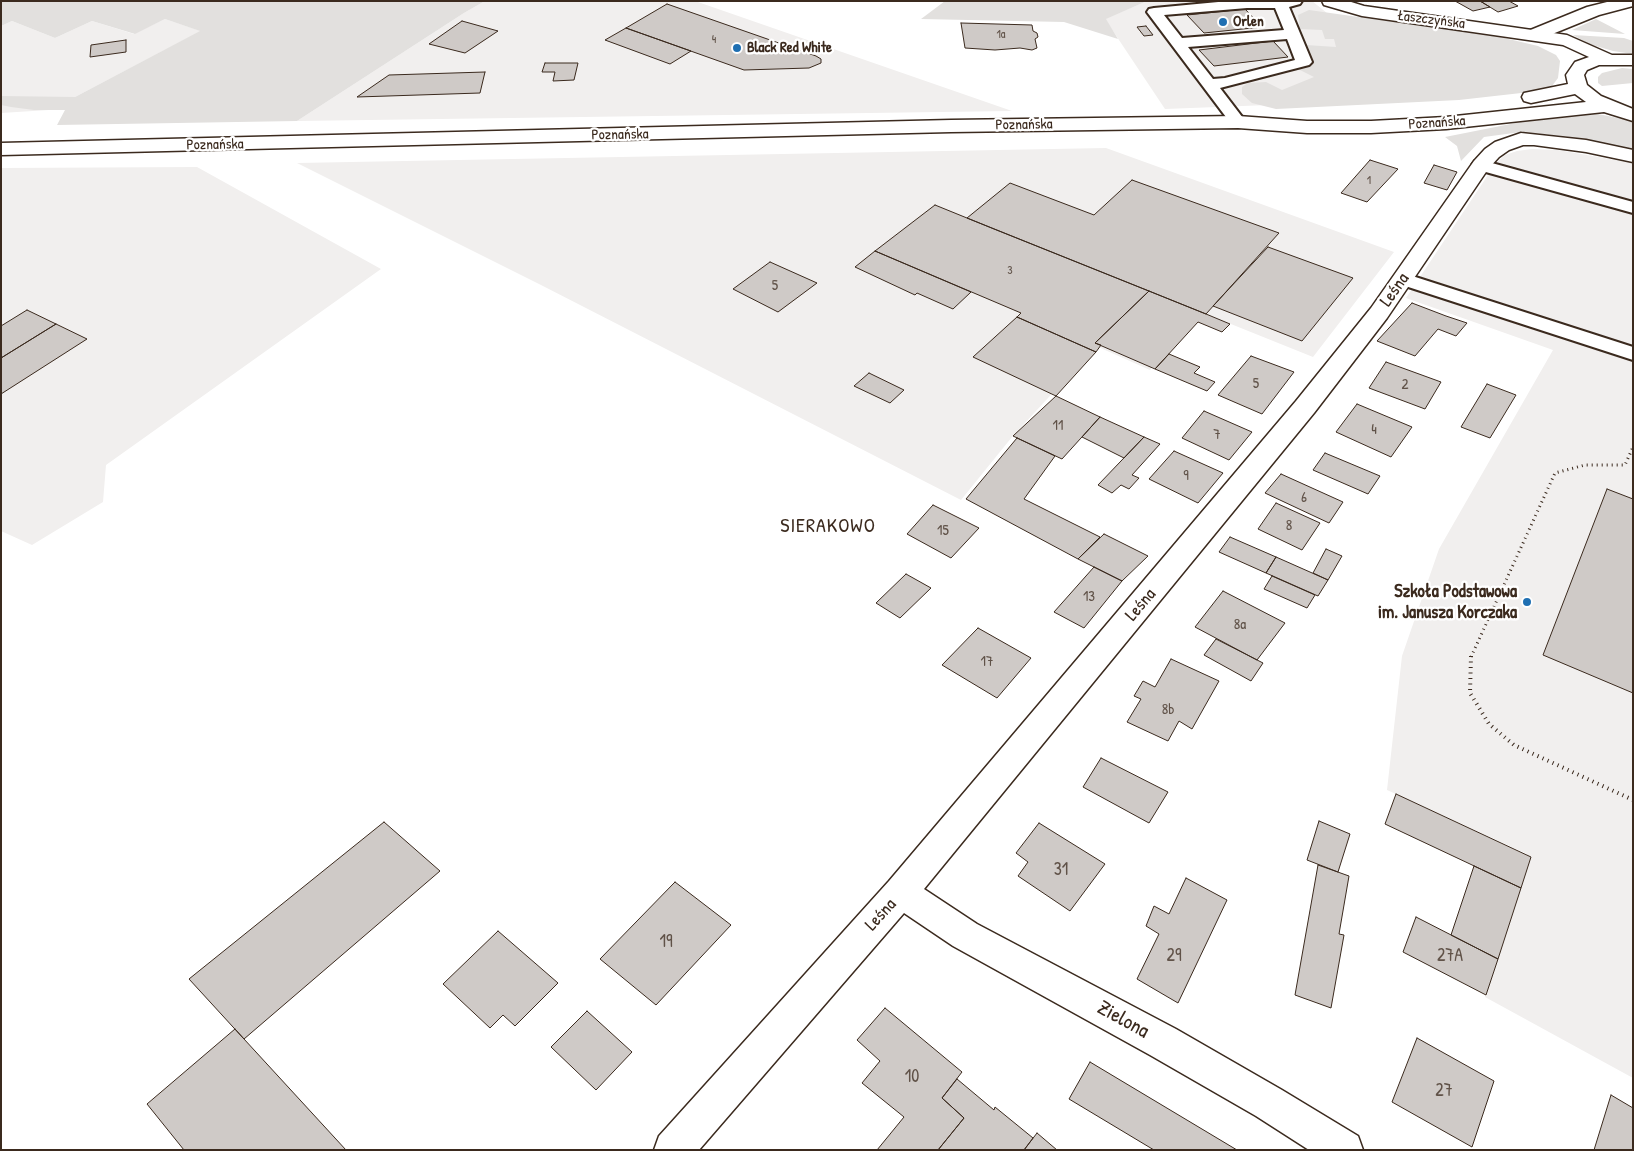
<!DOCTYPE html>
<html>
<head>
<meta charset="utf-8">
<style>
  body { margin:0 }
  #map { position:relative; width:1634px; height:1151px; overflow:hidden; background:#fff; font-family:"Patrick Hand",sans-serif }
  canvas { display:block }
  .frame { position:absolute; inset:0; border:2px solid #3b2a1e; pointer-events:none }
</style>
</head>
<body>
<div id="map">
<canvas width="1634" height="1151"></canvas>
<div class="frame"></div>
</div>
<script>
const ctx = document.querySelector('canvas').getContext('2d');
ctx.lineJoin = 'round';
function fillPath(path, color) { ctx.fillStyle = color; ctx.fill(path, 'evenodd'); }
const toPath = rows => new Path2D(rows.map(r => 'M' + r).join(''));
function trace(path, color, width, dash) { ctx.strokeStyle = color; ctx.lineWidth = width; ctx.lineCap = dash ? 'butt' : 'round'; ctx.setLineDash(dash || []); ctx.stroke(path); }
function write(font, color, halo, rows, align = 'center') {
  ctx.font = font + ' "Patrick Hand",sans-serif'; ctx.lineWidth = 4.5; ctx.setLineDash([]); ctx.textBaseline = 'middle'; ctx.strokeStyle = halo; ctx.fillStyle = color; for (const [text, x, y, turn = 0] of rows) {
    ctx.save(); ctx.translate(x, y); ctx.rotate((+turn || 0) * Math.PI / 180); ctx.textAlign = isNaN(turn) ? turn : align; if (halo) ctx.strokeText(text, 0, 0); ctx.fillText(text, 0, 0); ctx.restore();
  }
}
fillPath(toPath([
  [485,1,695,1,1012,111,297,121,464,13],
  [1147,1,1312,1,1363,42,1320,103,1165,109,1105,19],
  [165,19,201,31,75,97,65,109,1,113,1,26,12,21,55,38,92,21,134,34],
  [1106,148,1394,252,1313,357,1201,312,1150,370,1096,346,1012,437,961,500,541,285,297,163],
  [1532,149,1558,150,1633,163,1633,1078,1485,997,1527,854,1387,790,1402,656,1439,549,1553,350,1406,298,1496,163,1505,155,1517,151],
  [197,167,381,269,106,465,103,502,32,545,1,531,1,168]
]), '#f1efee');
fillPath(toPath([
  [1,1,485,1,464,13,297,121,57,125,65,110,34,110,11,107,1,105,1,96,75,97,200,31,165,19,135,34,92,21,55,38,12,21,1,26],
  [945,1,1147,1,1106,19,1118,39,1064,22,921,19],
  [1309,10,1500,37,1538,46,1556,55,1560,61,1558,78,1552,86,1539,91,1459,100,1276,109,1252,103,1242,94,1242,87,1248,83,1266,82,1282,90,1314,77,1298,69,1310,63,1306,45,1336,47,1334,39,1325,39,1322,30,1300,29,1298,15],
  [1596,19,1625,34,1572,30],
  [1573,35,1624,38,1633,41,1633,54,1613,51,1589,44],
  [1622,68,1633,69,1633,83,1602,86,1598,83,1598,77,1602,73],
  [1593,113,1633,121,1633,149,1564,136,1521,132,1484,137,1461,161,1457,146,1445,137,1551,116]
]), '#e2e0de');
const building = toPath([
  [1455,1,1480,1,1490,7,1473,11,1455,1],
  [1480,1,1509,1,1518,6,1498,12,1480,1],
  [667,4,816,56,821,59,821,63,809,68,744,70,626,28,667,4],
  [1245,9,1262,27,1204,33,1187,15,1245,9],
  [462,21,498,31,465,53,429,44,462,21],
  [961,23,1032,25,1033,31,1037,33,1038,37,1035,39,1037,48,1032,50,1020,48,995,50,965,48,961,23],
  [1146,26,1153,35,1144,36,1137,27,1146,26],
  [626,28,691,51,670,64,605,40,626,28],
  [126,40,126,52,90,57,91,45,126,40],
  [1273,41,1288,57,1214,66,1199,50,1273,41],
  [545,63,578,63,574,80,553,81,555,72,542,72,545,63],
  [485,72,480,93,357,97,389,75,485,72],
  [1370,160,1398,169,1367,202,1341,193,1370,160],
  [1434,165,1457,172,1447,190,1424,183,1434,165],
  [1132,180,1279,233,1206,314,967,218,1010,183,1094,215,1132,180],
  [935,205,994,229,1149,291,1095,343,1101,345,1096,352,1017,317,1021,313,875,251,935,205],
  [1268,247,1353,278,1302,341,1213,306,1268,247],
  [875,251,971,292,953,309,917,293,915,295,855,267,875,251],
  [770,262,817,283,778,312,733,289,770,262],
  [1149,291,1206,314,1230,324,1222,332,1198,322,1155,369,1095,343,1149,291],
  [1412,303,1446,316,1467,323,1456,336,1438,329,1415,356,1377,341,1412,303],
  [27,310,56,324,1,358,1,326,27,310],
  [1017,317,1096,352,1056,396,973,357,1017,317],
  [56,324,87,339,1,394,1,358,56,324],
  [1169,354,1200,367,1194,373,1215,382,1207,391,1155,369,1169,354],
  [1251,356,1294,372,1262,414,1218,395,1251,356],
  [1386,362,1441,382,1425,409,1369,388,1386,362],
  [869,373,904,390,890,403,854,386,869,373],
  [1487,384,1516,395,1490,438,1461,427,1487,384],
  [1056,396,1100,417,1062,459,1013,436,1056,396],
  [1357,404,1412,427,1391,457,1336,432,1357,404],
  [1204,411,1252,432,1229,460,1182,438,1204,411],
  [1100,417,1144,437,1124,458,1082,437,1100,417],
  [1144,437,1160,444,1132,475,1139,478,1129,489,1121,485,1112,493,1098,485,1144,437],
  [1017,438,1055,456,1024,499,1100,537,1078,559,966,499,1017,438],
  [1174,451,1223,473,1198,503,1149,479,1174,451],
  [1325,453,1380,476,1368,494,1313,470,1325,453],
  [1281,474,1343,502,1329,523,1265,493,1281,474],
  [1607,489,1633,499,1633,693,1543,655,1607,489],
  [1276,503,1320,523,1302,550,1258,529,1276,503],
  [933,505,979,528,951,558,907,534,933,505],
  [1104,534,1148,556,1122,581,1078,559,1104,534],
  [1230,537,1276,557,1266,573,1219,552,1230,537],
  [1326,549,1342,556,1328,580,1313,573,1326,549],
  [1276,557,1328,580,1318,596,1266,573,1276,557],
  [1094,567,1122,581,1084,628,1054,612,1094,567],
  [906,574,931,588,900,618,876,603,906,574],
  [1272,576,1315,595,1307,608,1264,589,1272,576],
  [1223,591,1285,623,1257,660,1195,627,1223,591],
  [978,628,1031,658,997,698,942,665,978,628],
  [1216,639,1263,663,1251,681,1204,655,1216,639],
  [1171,659,1219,681,1192,729,1179,721,1168,741,1127,722,1141,699,1134,696,1143,681,1155,687,1171,659],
  [1101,758,1168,792,1149,823,1083,787,1101,758],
  [1396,794,1531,857,1521,888,1385,824,1396,794],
  [1319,821,1350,834,1338,872,1307,860,1319,821],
  [384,822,440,871,244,1039,189,979,384,822],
  [1039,823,1105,864,1070,911,1018,876,1028,862,1016,853,1039,823],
  [1318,865,1349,876,1339,934,1344,935,1331,1008,1295,995,1318,865],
  [1474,866,1521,888,1498,959,1451,935,1474,866],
  [1186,878,1227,900,1178,1003,1137,979,1159,934,1146,926,1154,906,1169,914,1186,878],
  [675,882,731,925,656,1005,600,959,675,882],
  [1416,917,1498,959,1486,995,1403,952,1416,917],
  [498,931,558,983,515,1026,503,1015,490,1028,443,984,498,931],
  [885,1008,962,1072,942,1098,964,1118,938,1150,877,1150,904,1117,862,1083,880,1061,857,1040,885,1008],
  [587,1011,632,1052,596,1090,551,1047,587,1011],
  [235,1029,244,1039,346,1150,184,1150,147,1104,235,1029],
  [1417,1038,1494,1081,1472,1147,1392,1102,1417,1038],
  [1090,1062,1237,1150,1154,1150,1069,1099,1090,1062],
  [957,1079,994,1110,995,1107,1033,1138,1024,1150,938,1150,964,1118,942,1098,957,1079],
  [1611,1095,1633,1108,1633,1150,1594,1150,1611,1095],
  [1037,1133,1057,1150,1024,1150,1037,1133]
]);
fillPath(building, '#cfcac7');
trace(building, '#3b2a1e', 1);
const lane = toPath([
  [1229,1,1302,1,1300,4,1289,7,1312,62,1309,65,1220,88,1246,122,1244,125,1238,127,1232,125,1147,12,1149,9,1154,8,1229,1],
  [1247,8,1275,8,1284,30,1182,38,1164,15,1247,8],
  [1287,39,1295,60,1225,78,1213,79,1188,47,1287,39],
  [1481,160,1633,202,1633,213,1475,169,1472,165,1475,161,1481,160],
  [1403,273,1633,347,1633,360,1396,283,1394,279,1396,275,1403,273]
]);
const street = toPath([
  [1611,1,1633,1,1633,6,1599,15,1540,39,1534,40,1528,39,1525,35,1528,31,1587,7,1611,1],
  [1521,133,1586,140,1633,150,1633,162,1586,152,1534,145,1523,145,1509,150,1499,157,1488,169,1387,318,1314,413,924,889,977,924,1176,1029,1282,1090,1358,1136,1363,1150,1309,1150,1256,1116,1150,1055,953,946,904,913,699,1150,654,1150,659,1136,889,881,1296,401,1371,308,1474,161,1485,149,1495,142,1521,133]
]);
const secondary = toPath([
  [1322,1,1348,1,1364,6,1567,35,1612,55,1633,55,1633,65,1599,65,1587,70,1584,75,1587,85,1601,96,1633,109,1633,121,1604,112,1446,129,1371,133,1307,133,1238,128,951,132,1,155,1,143,951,120,1238,116,1307,121,1371,121,1446,117,1586,102,1575,94,1531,103,1524,101,1522,97,1524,93,1568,84,1566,75,1575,62,1589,57,1563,45,1362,16,1324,5,1322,1]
]);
trace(lane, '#3b2a1e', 4);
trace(street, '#3b2a1e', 3);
trace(secondary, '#3b2a1e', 3);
trace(toPath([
  [1471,657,1555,473,1585,465,1625,465,1633,447]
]), '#3b2a1e', 3, [1, 4]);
trace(toPath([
  [1471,656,1470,693,1489,724,1514,745,1633,800]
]), '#3b2a1e', 4, [1, 4.5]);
fillPath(lane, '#fff');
fillPath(street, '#fff');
fillPath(secondary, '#fff');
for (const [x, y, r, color] of [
  [1223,22,5,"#1f6fb2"],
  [737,48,5,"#1f6fb2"],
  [1527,602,5,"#1f6fb2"]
]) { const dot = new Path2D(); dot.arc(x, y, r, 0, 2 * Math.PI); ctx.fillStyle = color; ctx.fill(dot); trace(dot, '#fff', 2); }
write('12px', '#605248', null, [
  ["1a",1001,35],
  ["4",714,40],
  ["1",1369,181],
  ["3",1010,271]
]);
write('15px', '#3b2a1e', '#fff', [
  ["Łaszczyńska",1431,20,7],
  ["Poznańska",1437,123,-4],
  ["Poznańska",1024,125,-1],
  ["Poznańska",620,135,-1],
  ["Poznańska",215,145,-1]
]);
write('bold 15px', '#3b2a1e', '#fff', [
  ["Orlen",1233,22],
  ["Black Red White",747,48]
], 'left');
write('15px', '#605248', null, [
  ["5",775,286],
  ["5",1256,384],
  ["2",1405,385],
  ["11",1058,426],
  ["4",1374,430],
  ["7",1217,435],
  ["9",1186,476],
  ["6",1304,498],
  ["8",1289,526],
  ["15",943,531],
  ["13",1089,597],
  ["8a",1240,625],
  ["17",987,662],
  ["8b",1168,710]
]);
write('18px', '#3b2a1e', '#fff', [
  ["Leśna",1395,290,-55],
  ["Leśna",1141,605,-50],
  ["Leśna",881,915,-48]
]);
write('bold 18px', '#3b2a1e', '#fff', [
  ["Szkoła Podstawowa",1517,592],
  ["im. Janusza Korczaka",1517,613]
], 'right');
write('18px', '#605248', null, [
  ["31",1061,870],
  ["19",666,942],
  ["29",1174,956],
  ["27A",1450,956],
  ["10",912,1077],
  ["27",1444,1091]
]);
ctx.letterSpacing = '1px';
write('20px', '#3b2a1e', '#fff', [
  ["SIERAKOWO",828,527]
]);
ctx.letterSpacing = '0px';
write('21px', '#3b2a1e', '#fff', [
  ["Zielona",1123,1020,29]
]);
</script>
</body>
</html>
